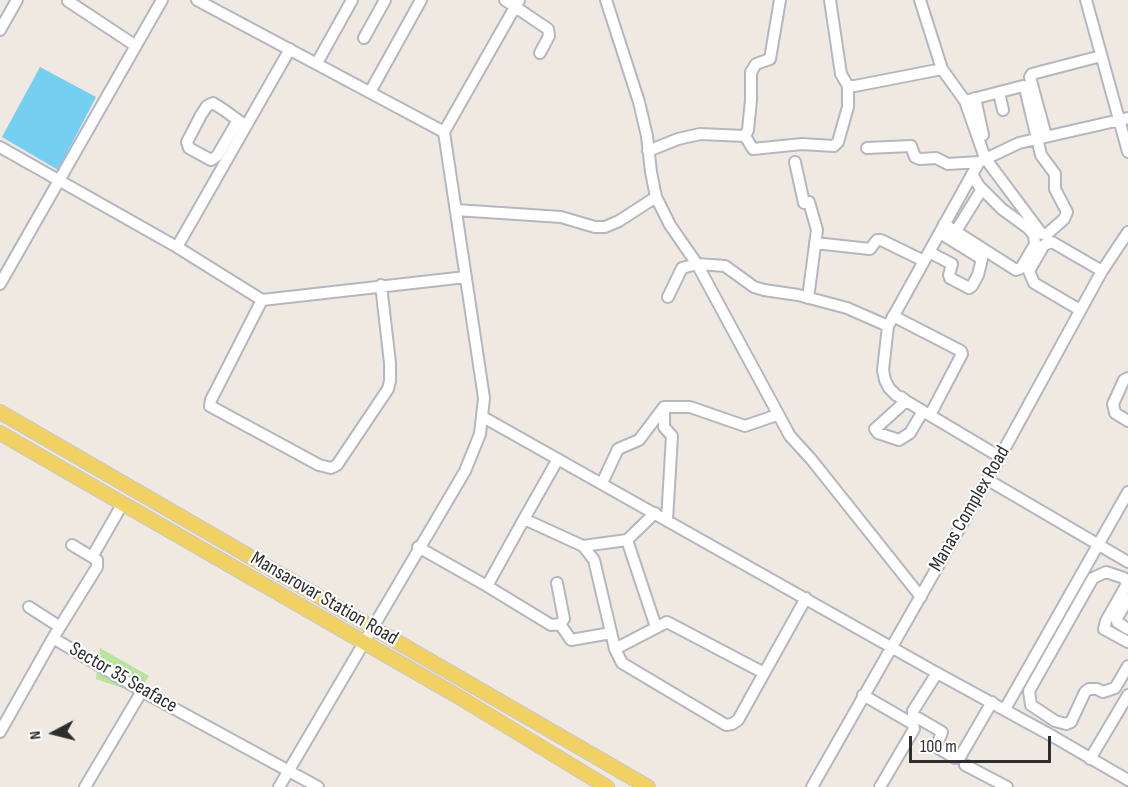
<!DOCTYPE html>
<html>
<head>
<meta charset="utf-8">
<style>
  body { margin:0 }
  #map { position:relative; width:1128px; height:787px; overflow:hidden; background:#efe9e1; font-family:"Sofia Sans Condensed",sans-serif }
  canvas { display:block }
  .north { position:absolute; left:24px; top:703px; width:60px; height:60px; -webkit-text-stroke:4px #fff; paint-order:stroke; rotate:263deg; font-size:16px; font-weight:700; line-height:24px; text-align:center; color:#2e2e2e }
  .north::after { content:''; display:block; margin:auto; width:21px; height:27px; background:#2e2e2e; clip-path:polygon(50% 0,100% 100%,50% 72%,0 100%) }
  .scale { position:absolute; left:909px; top:736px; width:142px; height:27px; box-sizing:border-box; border:3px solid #2e2e2e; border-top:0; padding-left:8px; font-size:18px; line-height:21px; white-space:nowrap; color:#2e2e2e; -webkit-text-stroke:4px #fff; paint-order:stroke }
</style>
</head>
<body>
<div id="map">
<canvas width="1128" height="787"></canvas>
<div class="north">N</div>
<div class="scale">100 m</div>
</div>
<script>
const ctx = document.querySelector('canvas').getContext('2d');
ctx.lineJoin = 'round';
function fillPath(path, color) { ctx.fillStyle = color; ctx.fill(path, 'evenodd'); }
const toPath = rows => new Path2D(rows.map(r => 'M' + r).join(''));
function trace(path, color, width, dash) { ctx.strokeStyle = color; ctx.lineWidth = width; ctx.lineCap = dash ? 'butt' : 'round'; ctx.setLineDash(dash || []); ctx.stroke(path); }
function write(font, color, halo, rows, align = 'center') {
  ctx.font = font + ' "Sofia Sans Condensed",sans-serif'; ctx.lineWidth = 4.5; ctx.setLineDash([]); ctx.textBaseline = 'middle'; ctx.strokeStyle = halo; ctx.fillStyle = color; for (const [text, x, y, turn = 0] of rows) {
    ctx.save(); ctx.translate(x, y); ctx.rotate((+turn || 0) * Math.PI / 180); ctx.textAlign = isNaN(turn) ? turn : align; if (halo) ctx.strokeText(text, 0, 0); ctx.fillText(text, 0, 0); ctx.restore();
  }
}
fillPath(toPath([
  [100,648,149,676,135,698,131,691,96,679]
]), '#b6e59e');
fillPath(toPath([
  [40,67,96,97,58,170,2,137]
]), '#75cff0');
const minor = toPath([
  [197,0,444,132],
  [505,0,548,29,549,36,540,53],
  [606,0,639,102,647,136,651,172,656,197,670,225,697,264,725,266,754,287,764,290,798,295,847,308,888,326],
  [830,0,841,74,848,86,855,86,942,69],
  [920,0,942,69,965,101,985,158,1041,233,1046,235,1064,219,1067,212,1055,189,1055,174,1041,155,1025,88,1023,86,965,101],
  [1086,0,1128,152],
  [68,1,136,46],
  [0,30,17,0],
  [364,38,385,0],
  [317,63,352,0],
  [370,92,421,0],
  [999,93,1003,110],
  [975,98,983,135],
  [238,120,217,156,211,160,189,148,187,142,201,115,207,106,213,103,224,110,246,126],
  [745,136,753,149,802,144,834,146,838,142,848,107,848,86],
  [1046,136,1030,77,1032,74,1101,56],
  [0,147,177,247,262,300,466,277],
  [867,148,911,146,915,157,920,159,936,158,948,164,979,162],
  [648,151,678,139,700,134,745,136,748,130,751,100,751,72,756,64,770,59,780,0],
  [795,162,804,203,809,202,817,230,808,298],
  [456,210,561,217,595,227,605,227,619,221,656,197],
  [944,224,1016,270,1021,268,1035,244,1034,235,1028,228,1002,209,979,186,972,174],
  [956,231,982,189],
  [815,243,870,249,877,240,881,240,924,261],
  [177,247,290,49],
  [929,252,952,264,949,275,950,278,969,288,972,286,978,275,982,259,940,233],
  [0,284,162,0],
  [668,297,682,268,697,264,790,436,811,459,921,597],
  [262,300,211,400,210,406,319,465,331,468,337,465,388,389,390,381,390,363,381,285],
  [1080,310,1034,283,1029,271,1044,245,1052,242,1102,271],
  [893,316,961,351,962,354,930,415],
  [1128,378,1124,380,1113,404,1115,413,1128,421],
  [901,397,906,401,875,429,878,433,899,440,910,433,923,411],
  [664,407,664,427,672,436,667,520],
  [483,417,937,673,1054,737,1128,780],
  [1000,457,896,395,889,388,885,380,883,370,888,326,979,162,1019,143,1128,118],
  [988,480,1128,562],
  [602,483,618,449,639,440,664,407,690,407,745,426,777,415],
  [655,513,627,540,656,627],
  [524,519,558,459],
  [583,546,627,540],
  [418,547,487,586,524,519,583,546,594,560,615,649,622,663,726,725,732,724,738,720,806,598],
  [92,557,123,503],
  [487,586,551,625,560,624,564,619,557,583],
  [1128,599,1117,618,1117,622,1128,629],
  [29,607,60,627],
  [560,624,571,640,611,633],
  [53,638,142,691,318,787],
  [1128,642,1104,629,1106,621,1127,584,1124,578,1106,572,1093,578,1029,691,1031,705,1055,721,1066,724,1071,722,1085,692,1089,689,1097,689,1103,692,1115,688,1128,666],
  [615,649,667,622,764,673],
  [937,673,913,711,913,715,942,732,937,745,938,748,955,758,960,757,992,702],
  [863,695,913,724,914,729,880,787],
  [1005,709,1128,492],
  [0,732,53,638,97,567,97,560,72,545],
  [1090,759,1128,695],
  [965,765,1007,787],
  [85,787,142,691],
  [279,787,465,471,480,434,484,398,444,132,519,0],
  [812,787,1000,457,1102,271,1128,232]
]);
const major = toPath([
  [0,412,648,787],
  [0,433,459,697,607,787]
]);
trace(minor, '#b4b7c1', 14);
trace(major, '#c9c9c9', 16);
trace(minor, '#fff', 10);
trace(major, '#f2d163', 14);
write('20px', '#2e2e2e', '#fff', [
  ["Manas Complex Road",970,509,-60],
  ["Mansarovar Station Road",324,599,30],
  ["Sector 35 Seaface",123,678,30]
]);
</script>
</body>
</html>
